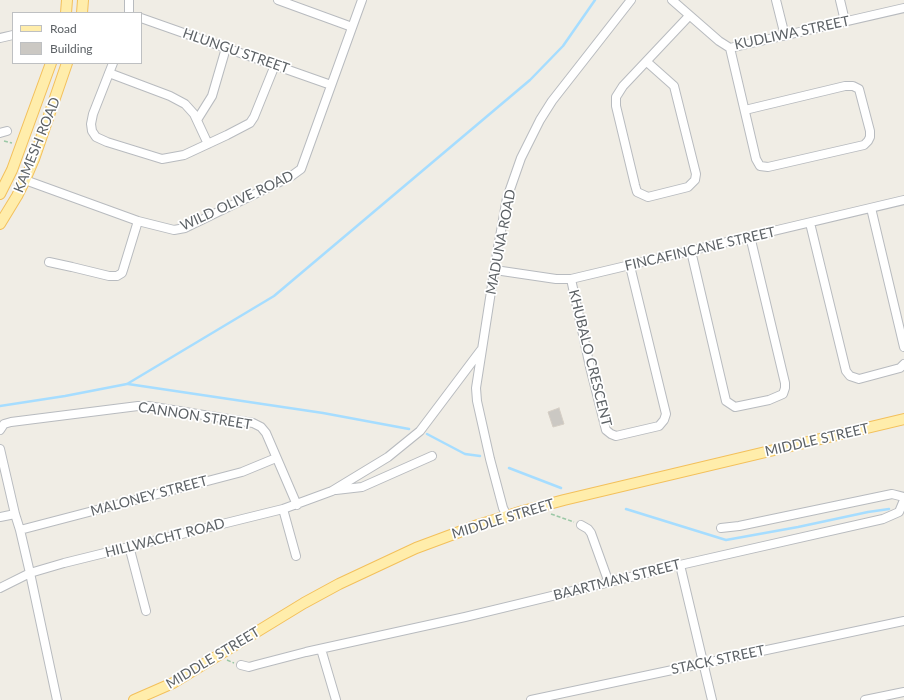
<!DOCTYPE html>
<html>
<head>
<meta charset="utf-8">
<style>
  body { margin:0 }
  #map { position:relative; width:904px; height:700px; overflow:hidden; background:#f0ede5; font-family:Lato,sans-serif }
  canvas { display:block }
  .legend { position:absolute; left:12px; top:12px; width:130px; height:52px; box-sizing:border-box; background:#fff; border:1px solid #bec0c2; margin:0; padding:5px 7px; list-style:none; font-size:12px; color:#5d6266 }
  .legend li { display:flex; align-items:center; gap:8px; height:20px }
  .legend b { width:20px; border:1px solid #bec0c2 }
</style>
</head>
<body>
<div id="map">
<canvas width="904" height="700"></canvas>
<ul class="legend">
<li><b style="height:5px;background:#ffedab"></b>Road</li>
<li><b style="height:11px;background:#cbc8c3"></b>Building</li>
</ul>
</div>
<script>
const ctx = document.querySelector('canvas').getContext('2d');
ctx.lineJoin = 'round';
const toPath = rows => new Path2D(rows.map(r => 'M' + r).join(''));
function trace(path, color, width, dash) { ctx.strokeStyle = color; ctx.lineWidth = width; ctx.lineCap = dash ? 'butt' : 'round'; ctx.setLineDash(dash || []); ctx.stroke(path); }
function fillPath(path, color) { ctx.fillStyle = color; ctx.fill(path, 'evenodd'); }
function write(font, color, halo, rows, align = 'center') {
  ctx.font = font + ' Lato,sans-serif'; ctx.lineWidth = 3.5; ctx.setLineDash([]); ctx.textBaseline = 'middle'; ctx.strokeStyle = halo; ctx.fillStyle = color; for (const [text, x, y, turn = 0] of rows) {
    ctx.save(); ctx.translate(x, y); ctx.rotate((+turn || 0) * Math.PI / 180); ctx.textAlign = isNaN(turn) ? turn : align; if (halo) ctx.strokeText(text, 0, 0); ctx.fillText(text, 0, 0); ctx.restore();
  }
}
trace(toPath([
  [128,384,323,413,409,429],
  [0,406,65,396,127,384,274,296,530,80,563,46,595,0],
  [427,434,465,454,480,456],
  [509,468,561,488],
  [626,509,726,540,798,527,868,512,889,509]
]), '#a6ddff', 2.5);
const building = toPath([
  [559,408,564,424,553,427,548,412,559,408]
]);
fillPath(building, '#cbc8c3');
trace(building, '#d5cec4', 1);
const minor = toPath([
  [129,0,129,13],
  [278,0,352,27],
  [672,0,719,41,730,48,904,8],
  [776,0,785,36],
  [840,0,845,21],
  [141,18,331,85],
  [0,38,13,35],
  [730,48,756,159,760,166,768,167,864,145,868,141,870,137,870,131,859,89,853,86,845,86,745,110],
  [647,62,674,86,696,174,695,180,688,187,648,197,637,192,635,185,616,106,616,97,623,86,689,16],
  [113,63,93,114,91,124,92,131,96,137,107,142,162,159,184,155,227,135,250,123,254,117,275,65],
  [109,73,170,96,185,104,194,114,208,144],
  [197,120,212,96,226,48],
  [0,133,7,131],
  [25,180,138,221,174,230,185,228,290,177,301,169,362,0],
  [871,208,904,347],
  [810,223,846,371,850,376,859,379,900,368,904,364],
  [691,251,726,401,735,407,769,400,783,394,785,388,785,383,750,236],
  [49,262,72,267,109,276,117,276,122,273,123,270,138,221],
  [495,270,556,279,571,279,904,200],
  [571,279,590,367,606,430,611,434,616,436,659,426,664,420,666,414,630,266],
  [0,430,4,424,11,422,138,406,148,406,253,423,261,427,266,433,297,505],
  [0,449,15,514,20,530,30,573,57,700],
  [336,490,362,487,432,456],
  [283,509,296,556],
  [507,516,503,508,490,459,477,401,476,388,497,253,507,198,521,158,540,120,552,101,631,0],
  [0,517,15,514],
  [581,525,588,529,591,533,609,583],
  [721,528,739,526,892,494,904,497],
  [20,530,242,472,276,458],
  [129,546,146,611],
  [680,565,712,700],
  [0,588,30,573,64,563,283,509,332,491,388,457,420,431,481,350],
  [321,649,336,700],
  [241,665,249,667,256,665,306,652,465,617,680,565,883,519,899,512,904,500],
  [531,700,904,621],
  [865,700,904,692]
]);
const major = toPath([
  [66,13,67,0],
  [82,13,83,0],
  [0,194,12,170,51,63],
  [0,224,17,196,25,180,34,159,67,63],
  [134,700,173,683,304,603,339,584,416,548,478,525,523,511,564,500,904,419]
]);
trace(minor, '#b8bbbf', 10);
trace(major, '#f3c05b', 12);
trace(toPath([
  [4,141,12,143],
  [551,514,574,522],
  [227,660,234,663]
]), '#9bc8a6', 1.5, [4, 2]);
trace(minor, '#fff', 8);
trace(major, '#ffedab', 10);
write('14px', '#5d6266', '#fff', [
  ["KUDLIWA STREET",792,33,-12],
  ["HLUNGU STREET",236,51,19],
  ["KAMESH ROAD",37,145,-68],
  ["WILD OLIVE ROAD",237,201,-25],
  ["MADUNA ROAD",501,242,-79],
  ["FINCAFINCANE STREET",700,249,-13],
  ["KHUBALO CRESCENT",590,358,76],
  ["CANNON STREET",195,416,9],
  ["MIDDLE STREET",817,440,-13],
  ["MALONEY STREET",149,496,-15],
  ["MIDDLE STREET",503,519,-17],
  ["HILLWACHT ROAD",165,538,-14],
  ["BAARTMAN STREET",617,580,-14],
  ["MIDDLE STREET",213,658,-31],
  ["STACK STREET",718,660,-12]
]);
</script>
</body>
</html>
